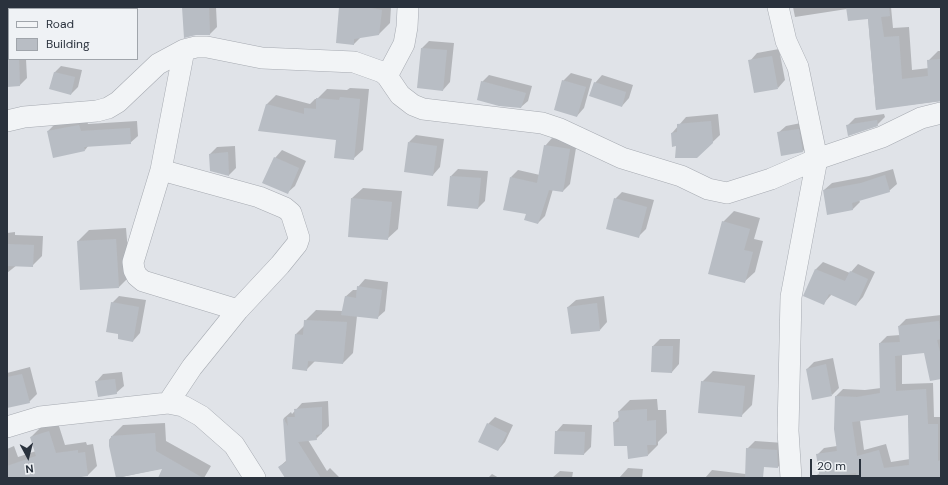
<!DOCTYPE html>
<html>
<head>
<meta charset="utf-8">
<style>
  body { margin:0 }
  #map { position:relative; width:948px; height:485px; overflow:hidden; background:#e0e3e8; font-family:"DM Sans",sans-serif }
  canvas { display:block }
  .frame { position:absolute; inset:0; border:8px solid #2a323d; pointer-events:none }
  .legend { position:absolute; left:8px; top:8px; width:130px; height:52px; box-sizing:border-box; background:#eff2f5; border:1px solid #a0a5ab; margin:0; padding:5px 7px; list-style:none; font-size:12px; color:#2a323d }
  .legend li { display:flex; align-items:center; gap:8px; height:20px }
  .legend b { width:20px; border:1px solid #a0a5ab }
  .north { position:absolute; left:8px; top:437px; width:40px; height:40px; -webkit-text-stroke:3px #eff2f5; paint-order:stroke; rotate:173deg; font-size:11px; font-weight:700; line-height:16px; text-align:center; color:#2a323d }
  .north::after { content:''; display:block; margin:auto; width:14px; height:18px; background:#2a323d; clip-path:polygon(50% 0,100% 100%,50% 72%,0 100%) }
  .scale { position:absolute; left:810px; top:459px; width:51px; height:18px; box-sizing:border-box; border:2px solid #2a323d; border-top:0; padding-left:5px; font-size:12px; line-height:14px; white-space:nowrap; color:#2a323d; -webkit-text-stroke:3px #eff2f5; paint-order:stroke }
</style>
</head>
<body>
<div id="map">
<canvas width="948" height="485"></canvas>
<div class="frame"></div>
<ul class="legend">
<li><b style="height:5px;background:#f2f4f6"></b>Road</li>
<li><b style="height:11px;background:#b8bdc4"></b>Building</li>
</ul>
<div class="north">N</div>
<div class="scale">20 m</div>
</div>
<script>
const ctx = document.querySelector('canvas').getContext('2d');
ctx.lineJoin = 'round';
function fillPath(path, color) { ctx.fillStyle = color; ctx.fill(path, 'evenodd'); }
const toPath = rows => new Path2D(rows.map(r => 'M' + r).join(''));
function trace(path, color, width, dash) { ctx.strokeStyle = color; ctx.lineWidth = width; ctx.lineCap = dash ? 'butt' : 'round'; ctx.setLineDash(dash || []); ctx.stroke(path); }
fillPath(toPath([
  [183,7,216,7,217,27,210,34,196,34],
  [340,7,391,7,390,23,379,34,361,37,354,44],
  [793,7,891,7,893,28,909,27,912,70,929,68,928,61,938,51,941,51,941,101,876,109,868,18,847,9,795,17],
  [429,41,454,43,450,82,443,90,422,48],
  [779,49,785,80,778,88,750,61,757,53],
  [7,51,9,51,9,59,26,59,27,78,20,85,7,86],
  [103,59,117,59,116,60],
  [61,66,82,70,78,87,71,94,54,73],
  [571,73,592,79,584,108,577,116,563,81],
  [489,75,532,86,528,101,521,107,482,82],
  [602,75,633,85,629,98,622,106,595,83],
  [350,88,369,89,363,150,353,159,337,139,260,130,267,104,276,95,310,104,315,99,317,99,327,89,347,90],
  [718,114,720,135,697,157,677,145,672,133,686,117],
  [884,114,885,117,877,125,847,126,855,118],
  [86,118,88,124,137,121,138,136,130,143,89,145,85,150,48,131,55,124],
  [806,122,810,144,803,151,778,133,786,126],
  [416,135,444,139,440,167,433,175,409,142],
  [552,138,577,142,570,184,563,191,553,189,545,216,538,223,527,214,511,177,518,170,540,175,545,146],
  [235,146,236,168,229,175,211,170,210,154,217,147],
  [282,150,306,161,295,186,287,193,275,158],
  [458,169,488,171,485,201,478,208,451,176],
  [893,169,897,184,889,191,859,200,860,202,852,210,824,190,832,183,869,176],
  [363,188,402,191,398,229,387,239,352,198],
  [622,192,654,200,646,229,638,237,615,199],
  [734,211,760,218,754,239,763,241,755,272,744,282,723,222],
  [126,228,130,276,119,287,78,241,89,230],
  [15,232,15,235,43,236,42,256,32,266,17,265,7,273,7,233],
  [823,262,850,273,858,264,875,272,863,297,856,305,832,294,824,303,805,295,816,269],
  [365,279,388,282,385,311,377,318,357,316,353,353,343,363,315,361,306,370,296,334,304,326,305,321,316,310,343,311,345,297,353,290,358,290,358,287],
  [119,296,146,300,140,333,133,341,119,333,112,303],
  [604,296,607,322,600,330,568,307,576,300],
  [941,315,941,378,924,352,902,355,902,384,933,383,934,417,941,417,941,478,812,478,820,473,817,455,824,448,837,446,836,396,843,389,865,390,881,388,880,343,887,336,900,335,899,326,906,319],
  [908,414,910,459,891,462,886,444,864,450,860,420],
  [660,339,680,339,679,364,672,372,652,371,653,346],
  [833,358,839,388,832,395,807,369,814,362],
  [30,367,37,394,29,402,7,407,7,373],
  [713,371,755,375,752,405,741,416,702,382],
  [122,372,124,386,116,393,96,382,103,374],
  [657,399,658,410,666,410,667,433,658,442,658,445,648,455,628,445,615,445,614,422,619,417,619,411,630,400],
  [328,401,329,426,316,439,308,440,327,471,330,468,340,478,286,478,279,467,287,460,284,418,291,412,292,414,302,403],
  [495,417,513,425,505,442,498,450,488,424],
  [58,423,65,445,86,442,87,445,93,444,97,466,88,475,73,478,7,478,7,449,14,446,18,457,36,451,31,437,40,428],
  [165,423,166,441,211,466,204,478,159,478,164,468,117,478,109,440,112,436,123,425],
  [563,424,592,425,591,447,584,454,556,432],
  [755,441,784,443,785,460,778,467,747,465,747,449],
  [628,468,643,469,642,478,619,478],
  [712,470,754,475,753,478,705,478],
  [560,471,573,472,572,478,552,478],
  [492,474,499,478,488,478]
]), '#0003');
fillPath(toPath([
  [182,7,209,7,210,35,196,35,184,38],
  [339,7,365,7,382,10,379,35,354,39,354,45,336,43],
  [846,7,889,7,890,16,881,17,884,37,899,36,902,79,928,76,927,60,941,59,941,101,876,110,868,19,848,21],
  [7,45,9,45,9,59,19,59,20,86,7,87],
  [421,48,447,50,443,91,417,88],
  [772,56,778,89,754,93,748,60],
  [54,72,75,77,71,95,49,89],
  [562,80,586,87,577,117,554,110],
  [481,81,526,93,521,108,499,106,477,100],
  [594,82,626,92,622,107,589,96],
  [340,97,360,99,354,160,334,158,336,140,258,131,266,104,304,114,304,108,316,109,316,98,339,100],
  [877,120,878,126,848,136,846,125],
  [711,121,713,143,697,158,675,158,676,146,672,147,671,133,677,132,677,124],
  [79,125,81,131,130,128,131,144,84,147,85,151,53,158,47,131],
  [799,129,803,152,781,156,777,132],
  [408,142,437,146,433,176,404,172],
  [544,145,570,149,563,192,549,190,538,224,524,220,526,214,503,210,510,177,537,183],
  [228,152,229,176,210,171,209,154],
  [274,157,299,168,288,194,262,183],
  [885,175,890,192,852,203,853,210,827,215,823,190,861,183],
  [450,176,481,178,478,209,447,206],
  [351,198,392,202,388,240,348,237],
  [614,198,647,207,639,238,606,229],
  [722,221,750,229,744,250,753,252,745,283,708,274],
  [116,239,119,288,80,290,77,241],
  [7,244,34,245,33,267,7,266],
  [815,269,845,281,850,271,868,279,856,306,829,294,824,305,803,296],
  [357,286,382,290,378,319,341,315,345,296,356,298],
  [111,302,139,307,133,342,118,339,118,334,106,332],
  [597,303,600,331,571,334,567,307],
  [304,320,347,322,343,364,308,361,307,371,292,369,295,334,303,335],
  [939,321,941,339,937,340,941,356,941,379,930,381,924,353,895,356,896,391,926,389,928,424,938,424,938,461,941,460,941,478,857,478,856,473,820,478,816,454,837,451,834,429,835,396,857,397,880,393,879,343,900,342,898,326],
  [908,415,909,465,884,468,879,450,857,456,852,422],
  [652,346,673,346,672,373,651,372],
  [826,364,832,396,812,400,806,369],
  [22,374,30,403,7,408,7,377],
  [115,379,117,394,98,397,95,381],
  [701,381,745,386,742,417,698,413],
  [322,407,322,434,316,435,317,440,298,442,321,478,285,478,278,467,286,462,283,418,288,426,287,417,295,417,294,409],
  [647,409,647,421,656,420,656,445,647,445,648,456,628,459,627,446,614,446,613,422,619,422,618,411],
  [487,423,507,433,498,451,478,442],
  [49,431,56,453,78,450,78,453,85,452,88,476,74,478,7,478,7,466,36,456,30,437],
  [555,431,585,432,584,455,554,454],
  [155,433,156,451,203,478,158,478,162,469,116,478,109,446,109,440,111,439,111,436],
  [746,448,777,450,778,468,764,467,763,478,745,478]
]), '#b8bdc4');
const minor = toPath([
  [778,7,786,41,798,67,817,159,791,297,788,431,791,478],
  [184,50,161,170,133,262,134,270,137,276,143,281,238,310],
  [387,76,404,44,407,27,408,7],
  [7,121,24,117,97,111,108,108,118,102,158,64,184,50,196,47,207,47,262,58,354,62,382,72,387,76,400,95,413,105,423,109,542,123,560,129,622,158,681,176,708,189,727,193,771,179,817,159,882,137,921,118,941,113],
  [161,170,259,197,285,208,291,213,299,238,297,244,280,265,238,310,192,367,168,403],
  [7,427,40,417,168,403,183,406,201,416,234,445,255,478]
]);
trace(minor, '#a6aab1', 22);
trace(minor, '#f2f4f6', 21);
</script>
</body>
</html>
